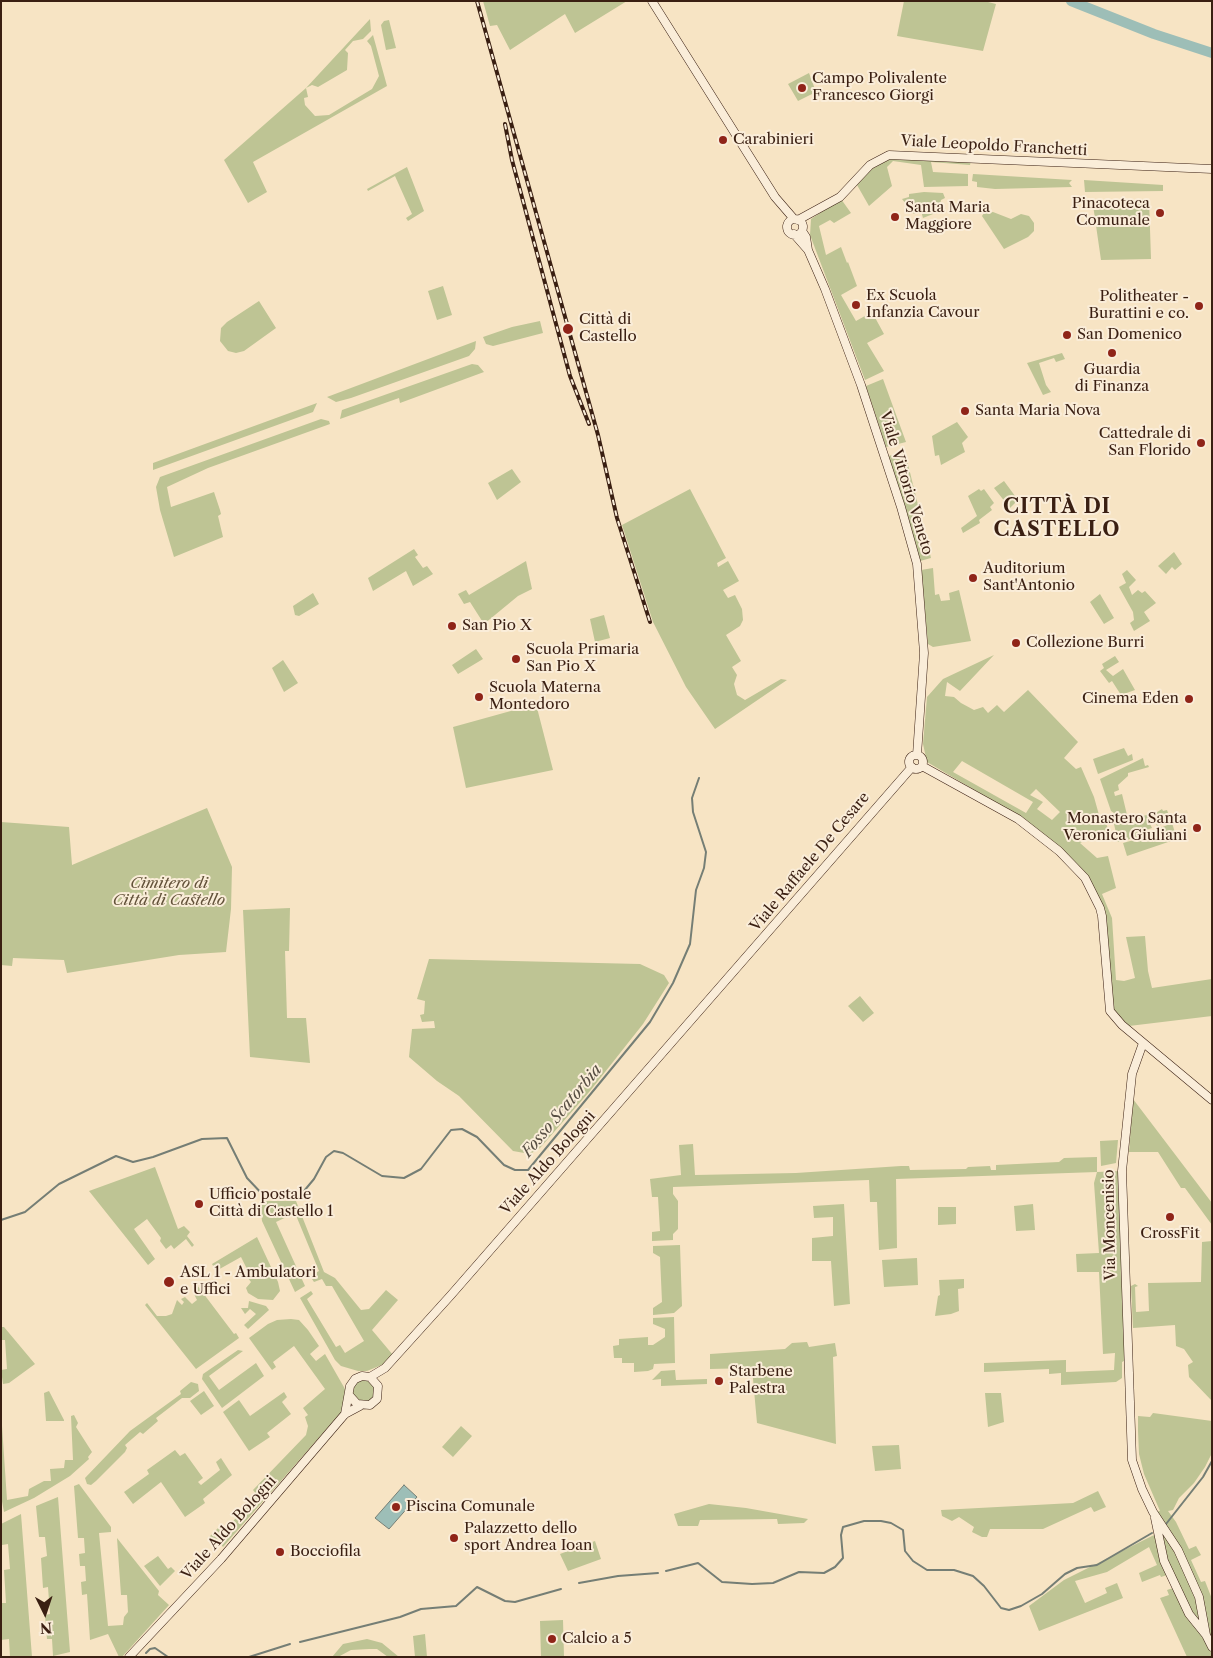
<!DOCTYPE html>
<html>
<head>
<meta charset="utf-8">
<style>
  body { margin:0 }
  #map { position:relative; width:1213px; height:1658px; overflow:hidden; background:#f7e4c4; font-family:"Libre Caslon Text",serif }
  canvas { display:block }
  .frame { position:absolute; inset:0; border:2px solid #3a1f12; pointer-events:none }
  .north { position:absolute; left:20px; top:1588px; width:50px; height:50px; -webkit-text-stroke:4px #faedd9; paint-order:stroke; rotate:176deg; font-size:14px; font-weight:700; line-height:20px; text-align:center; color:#3a1f12 }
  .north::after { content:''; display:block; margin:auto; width:18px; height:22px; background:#3a1f12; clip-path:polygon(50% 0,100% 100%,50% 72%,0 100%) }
</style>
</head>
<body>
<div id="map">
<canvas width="1213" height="1658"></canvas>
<div class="frame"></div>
<div class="north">N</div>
</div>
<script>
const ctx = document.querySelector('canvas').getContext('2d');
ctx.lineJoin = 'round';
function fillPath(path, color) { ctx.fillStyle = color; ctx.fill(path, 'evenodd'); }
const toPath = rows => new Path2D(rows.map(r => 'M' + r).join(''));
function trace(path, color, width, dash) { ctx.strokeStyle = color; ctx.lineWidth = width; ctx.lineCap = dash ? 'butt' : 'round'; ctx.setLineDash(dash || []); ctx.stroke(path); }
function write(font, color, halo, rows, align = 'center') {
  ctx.font = font + ' "Libre Caslon Text",serif'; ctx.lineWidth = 4; ctx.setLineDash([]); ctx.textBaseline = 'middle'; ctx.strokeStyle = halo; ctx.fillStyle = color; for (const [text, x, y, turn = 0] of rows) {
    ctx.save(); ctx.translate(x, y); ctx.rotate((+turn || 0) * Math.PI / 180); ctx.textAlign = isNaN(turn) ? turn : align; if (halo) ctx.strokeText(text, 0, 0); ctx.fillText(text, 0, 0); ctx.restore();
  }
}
fillPath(toPath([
  [483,1,627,1,575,33,565,14,510,50,497,25,490,26],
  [904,1,984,1,996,4,983,51,897,36],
  [370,19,371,31,363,39,353,41,345,50,348,53,347,70,318,87,312,85,306,88,308,97,304,98,305,105,315,116,329,115,372,89,379,76,371,46,367,41,373,35,387,86,253,162,267,192,248,203,224,160,306,88],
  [389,20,396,48,386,50,381,25,384,21],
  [809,73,816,92,798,101,788,84],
  [892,157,971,161,970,165,931,162,933,172,968,174,968,186,924,187,921,165,893,161,887,167,892,186,869,206,857,185,872,169],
  [407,167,424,211,408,221,406,218,412,214,395,176,368,191,367,189],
  [973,174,1072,180,1069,183,1072,187,995,189,977,187,977,182,972,181],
  [1084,180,1163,185,1163,191,1085,192],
  [924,192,943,193,945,198,941,200,940,205,931,210,933,214,923,218,920,207,920,211,914,214,902,199,909,197,909,194],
  [841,199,851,213,834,223,830,220,819,226,826,255,841,247,847,263,848,262,857,286,841,295,856,321,872,312,884,334,867,343,884,371,865,380,810,235,811,219],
  [1139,199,1149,199,1151,259,1101,260,1093,205,1138,203],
  [993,212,1011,219,1021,214,1029,216,1034,223,1034,231,1028,237,1004,249,982,216,984,213],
  [443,286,452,315,437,320,428,291],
  [259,301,276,328,244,351,236,353,228,351,220,341,221,328,227,322],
  [540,321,543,333,493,346,486,344,483,337,512,327],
  [476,341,475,349,469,356,351,398,336,402,327,397],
  [1062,353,1065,359,1056,362,1054,358,1039,363,1046,385,1051,392,1043,395,1027,363],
  [472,364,478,365,484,372,400,403,399,398,340,419,342,410],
  [883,379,906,442,886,447,866,386],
  [317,403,313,412,153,470,153,463],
  [321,419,329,421,330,424,208,468,167,487,171,507,214,492,220,510,221,514,218,516,223,537,174,557,160,510,156,487,160,477],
  [957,422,968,437,962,443,965,452,941,465,939,455,935,456,932,436],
  [905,452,931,558,920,561,905,507,888,456],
  [512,469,521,482,497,500,488,483],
  [1004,481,1018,500,1010,508,994,488],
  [690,489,726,558,717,563,718,567,728,561,739,581,723,590,728,598,735,595,742,609,743,620,740,626,726,635,741,661,732,667,737,675,734,684,737,695,745,700,781,679,787,680,715,729,686,687,653,622,622,525],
  [979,489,981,491,984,489,994,503,990,507,992,510,979,520,980,523,963,533,961,528,977,516,968,496],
  [414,549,418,555,415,557,423,568,427,566,433,574,413,586,406,571,373,591,368,578],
  [1174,552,1182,564,1175,570,1172,567,1166,574,1158,566],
  [526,561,532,589,518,596,484,624,470,602,464,604,458,594,466,590,469,595],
  [933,568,935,595,939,594,941,601,950,600,949,593,959,590,971,641,933,647,928,644,921,570],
  [1127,570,1136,580,1129,587,1132,595,1138,590,1142,593,1145,591,1156,603,1144,612,1150,621,1134,631,1130,623,1134,620,1133,612,1119,587,1126,583,1122,574],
  [313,593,319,604,299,616,295,615,293,606],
  [1100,594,1114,618,1104,624,1090,602],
  [604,615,610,638,595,642,590,619],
  [476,649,483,659,458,674,452,665],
  [994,655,960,691,947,682,945,696,954,697,961,703,974,710,983,707,988,713,997,705,1004,712,1028,690,1078,742,1064,758,1076,769,1081,767,1094,797,1101,822,1105,821,1107,826,1108,829,1080,843,1097,858,1108,856,1116,888,1102,894,1112,918,1116,980,1124,981,1135,978,1126,937,1145,936,1148,971,1152,988,1212,979,1212,1016,1129,1026,1114,1012,1105,917,1099,898,1088,877,1020,817,927,762,923,744,927,697,943,679],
  [962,761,1033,802,1026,813,953,772],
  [1036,789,1060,812,1052,820,1037,809,1043,802,1030,795],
  [1115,656,1119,662,1106,670,1113,676,1123,669,1135,690,1121,695,1112,681,1109,683,1100,671,1104,668,1102,664],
  [283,660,298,683,284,692,272,668],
  [536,704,553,770,466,788,453,727],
  [1124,748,1128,756,1132,754,1133,760,1098,774,1093,759],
  [1143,758,1145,766,1148,765,1149,767,1128,773,1128,776,1118,785,1119,790,1114,792,1115,796,1122,794,1128,819,1137,815,1138,818,1149,814,1151,816,1162,809,1163,811,1167,810,1171,821,1157,826,1155,822,1150,824,1152,828,1136,833,1137,838,1172,823,1177,839,1127,856,1123,843,1134,840,1134,838,1118,842,1112,815,1114,813,1111,811,1100,779],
  [207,808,232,867,231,909,226,952,179,955,67,973,64,960,13,958,12,966,1,965,1,822,69,827,72,865],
  [290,908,289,951,285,951,287,1018,306,1018,310,1063,250,1057,243,910],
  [429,959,640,964,664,975,669,983,643,1024,590,1091,540,1148,530,1154,513,1151,459,1096,437,1081,409,1057,412,1029,435,1028,434,1021,422,1022,420,1015,424,1014,425,1001,417,999],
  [860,996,874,1013,863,1022,848,1006],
  [1133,1099,1212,1203,1212,1225,1185,1188,1181,1188,1158,1152,1129,1152],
  [1118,1140,1116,1163,1101,1166,1100,1141],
  [693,1144,695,1175,796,1173,901,1166,909,1166,910,1170,966,1169,968,1167,990,1166,991,1170,996,1170,996,1165,1059,1162,1064,1158,1097,1157,1097,1172,1122,1171,1128,1359,1122,1362,1122,1378,1116,1382,1061,1385,1061,1373,1049,1374,1049,1369,984,1372,984,1363,1066,1360,1066,1372,1114,1370,1115,1353,1103,1354,1099,1272,1077,1272,1076,1254,1099,1253,1094,1183,1097,1172,896,1179,897,1248,879,1250,877,1202,870,1202,869,1180,673,1187,673,1194,678,1201,678,1229,673,1234,673,1240,652,1241,652,1232,660,1231,658,1197,652,1197,650,1179,681,1175,679,1145],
  [155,1167,178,1229,184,1226,190,1232,187,1236,194,1245,192,1247,186,1239,174,1249,171,1245,166,1249,160,1241,161,1238,147,1219,134,1229,155,1259,148,1265,89,1191],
  [260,1201,296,1201,324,1272,335,1278,361,1310,369,1309,386,1290,398,1300,372,1330,393,1355,384,1364,367,1371,358,1371,341,1366,335,1360,300,1298,311,1291,313,1294,307,1299,336,1347,340,1345,345,1353,364,1341,332,1286,326,1286,322,1279,314,1282,310,1276,319,1271,295,1213,276,1222,305,1286,295,1292,262,1221],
  [844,1204,850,1304,834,1306,831,1261,812,1261,812,1238,833,1236,833,1217,814,1218,813,1206],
  [1033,1204,1035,1230,1016,1231,1014,1206],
  [938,1207,956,1207,956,1224,938,1225],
  [257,1237,278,1282,280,1291,273,1300,258,1299,248,1293,246,1288,251,1282,247,1277,250,1275,241,1257,216,1271,212,1264],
  [1212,1241,1212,1401,1189,1377,1188,1365,1193,1362,1184,1349,1176,1346,1175,1325,1133,1328,1131,1286,1135,1284,1138,1286,1135,1287,1136,1312,1149,1311,1148,1283,1201,1282,1202,1242],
  [680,1245,682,1306,674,1313,653,1315,653,1308,662,1302,660,1257,653,1253,653,1246],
  [917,1258,918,1285,884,1287,882,1260],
  [964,1279,964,1288,958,1289,959,1311,951,1314,935,1316,938,1296,940,1295,939,1280],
  [197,1285,234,1334,236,1333,239,1338,196,1369,145,1305,147,1303,157,1316,166,1316,172,1314,177,1300,182,1305,184,1302,181,1299,185,1297,192,1304,197,1300,194,1294,197,1292,194,1288],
  [249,1301,266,1306,269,1310,248,1329,244,1325,256,1314,250,1309,245,1314,241,1308,248,1308],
  [674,1317,675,1363,654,1364,653,1369,648,1371,634,1372,634,1363,622,1363,622,1358,614,1358,613,1346,619,1345,619,1339,648,1337,648,1345,653,1345,665,1337,665,1329,653,1324,653,1318],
  [291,1319,299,1320,308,1330,319,1346,310,1354,316,1361,325,1354,345,1389,342,1415,330,1425,223,1547,218,1541,209,1537,219,1527,224,1531,257,1495,253,1490,306,1435,308,1426,305,1417,308,1415,303,1408,325,1389,294,1346,273,1362,276,1367,272,1370,249,1338,268,1324,277,1320],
  [1,1327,4,1327,35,1364,9,1383,3,1384,1,1370,7,1369,5,1340,1,1340],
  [807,1342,809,1347,835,1343,837,1356,833,1357,836,1444,757,1423,752,1368,710,1369,710,1354,785,1349,792,1343],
  [238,1350,243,1351,209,1376,219,1390,256,1363,264,1376,222,1408,202,1379,203,1374],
  [675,1370,676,1380,707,1379,707,1384,661,1386,661,1379,652,1380,661,1371],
  '353 1391a11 11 0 1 1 22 0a11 11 0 1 1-22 0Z',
  [191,1382,198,1384,199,1391,190,1398,182,1398,156,1418,158,1421,143,1434,140,1432,125,1445,127,1448,125,1452,96,1481,91,1485,87,1484,85,1478,130,1431,181,1394,180,1391],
  [49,1391,64,1420,64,1421,46,1421,44,1393],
  [204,1391,214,1406,201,1415,190,1401],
  [284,1392,287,1397,282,1402,291,1414,267,1433,270,1437,249,1451,223,1412,239,1400,250,1416],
  [985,1393,1001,1393,1004,1422,988,1427],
  [1,1411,7,1500,28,1496,29,1489,44,1481,51,1481,50,1469,64,1468,65,1460,73,1460,71,1416,74,1415,78,1423,76,1427,92,1452,88,1457,89,1459,70,1476,34,1498,4,1512,1,1496],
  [1153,1413,1212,1421,1212,1453,1205,1467,1194,1483,1179,1498,1173,1510,1168,1511,1176,1522,1189,1549,1196,1546,1201,1555,1191,1560,1201,1582,1205,1581,1212,1599,1212,1657,1187,1657,1160,1598,1169,1595,1167,1590,1176,1587,1170,1574,1161,1577,1160,1575,1142,1582,1139,1573,1157,1565,1149,1547,1107,1572,1075,1581,1085,1603,1107,1593,1105,1588,1117,1583,1123,1598,1039,1631,1029,1606,1064,1580,1158,1533,1153,1512,1160,1511,1144,1474,1139,1454,1138,1431,1138,1416,1150,1417],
  [461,1426,472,1436,453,1457,442,1447],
  [899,1445,901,1469,875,1471,872,1446],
  [175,1450,180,1456,185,1453,203,1478,198,1482,201,1485,220,1470,216,1462,221,1458,232,1475,203,1499,205,1503,185,1517,161,1482,133,1504,124,1492,149,1474,147,1470],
  [79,1484,111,1527,111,1532,99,1533,108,1626,123,1625,124,1617,128,1612,127,1595,121,1595,117,1538,159,1591,158,1595,169,1605,122,1657,119,1657,108,1634,90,1640,87,1594,82,1595,81,1582,86,1581,85,1566,80,1566,79,1554,85,1553,84,1538,78,1538,74,1486],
  [1098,1491,1106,1507,1094,1512,1091,1507,1043,1529,990,1529,987,1537,982,1537,972,1532,974,1527,959,1517,952,1521,942,1516,941,1510,1073,1503],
  [58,1497,70,1652,53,1656,52,1639,47,1639,45,1615,50,1614,48,1587,43,1588,41,1558,47,1556,45,1537,39,1537,36,1506],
  [709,1504,746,1508,808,1519,804,1523,778,1524,777,1519,700,1520,698,1526,678,1526,674,1514],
  [21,1514,32,1657,10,1657,9,1639,1,1640,1,1603,6,1603,4,1570,10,1569,8,1544,2,1545,1,1524],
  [595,1541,601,1559,568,1571,560,1554],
  [158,1556,168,1569,171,1567,175,1571,160,1586,144,1566],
  [563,1620,564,1657,541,1657,540,1621],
  [425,1634,427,1657,415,1657,413,1636],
  [367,1639,382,1643,399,1657,388,1657,377,1649,369,1649,351,1650,338,1657,332,1657,343,1644]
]), '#bec494');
const water = toPath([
  [404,1485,417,1497,389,1529,375,1518,404,1485]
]);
fillPath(water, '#9dbeb7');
trace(water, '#757e75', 1);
trace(toPath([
  [1,1220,25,1212,59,1184,116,1156,133,1162,153,1157,202,1139,227,1138,247,1178,265,1197,289,1196,304,1191,314,1179,326,1157,334,1151,343,1153,382,1176,404,1178,421,1169,451,1130,462,1129,477,1137,504,1165,515,1170,528,1170,650,1022,673,983,690,944,696,890,704,868,706,852,693,812,692,798,699,778],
  [1166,1524,1203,1477,1212,1461],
  [666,1571,698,1563,722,1582,752,1584,773,1583,799,1572,824,1573,835,1567,843,1558,841,1535,843,1527,864,1521,881,1521,891,1523,903,1530,905,1551,913,1561,927,1570,954,1570,973,1576,984,1586,1001,1608,1009,1610,1021,1606,1042,1594,1065,1574,1077,1568,1097,1565,1152,1533],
  [579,1583,618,1576,658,1573],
  [300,1642,400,1617,421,1609,456,1606,477,1587,505,1601,515,1602,561,1589],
  [146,1653,150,1649,155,1648,168,1657],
  [249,1657,290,1644]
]), '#757e75', 2);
trace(toPath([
  [1071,1,1154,34,1212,53]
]), '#9dbeb7', 10);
const secondary = toPath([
  [652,1,775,197,794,219],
  '787 227a8 8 0 1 1 16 0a8 8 0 1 1-16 0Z',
  [798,220,840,197,870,165,889,155,1212,169],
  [802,231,806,237,808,250],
  [794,234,808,250,825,289,861,385,901,507,917,564,924,653,917,755],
  '909 762a7 7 0 1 1 14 0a7 7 0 1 1-14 0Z',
  [922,766,1018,819,1059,851,1085,878,1100,908,1102,916,1110,1011,1122,1025,1212,1100],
  [1143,1043,1132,1074,1122,1171,1132,1460,1142,1489,1153,1512,1178,1550,1199,1597,1206,1635],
  [370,1377,385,1368,451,1295,912,767],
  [345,1414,350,1386,355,1379,362,1376,370,1377,378,1386,377,1399,370,1405,357,1404,349,1395],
  [1155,1518,1164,1561,1189,1614,1206,1635,1212,1647],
  [129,1657,221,1559,345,1414,360,1406]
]);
trace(secondary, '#3a1f12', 9);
trace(secondary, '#faedd9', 8);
const rail = toPath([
  [477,1,598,435,617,518,650,622],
  [505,124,512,160,570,376,589,424]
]);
trace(rail, '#3a1f12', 4);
trace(rail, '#faedd9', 2, [5.5]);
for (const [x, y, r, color] of [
  [802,88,5,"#8f2418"],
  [723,140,5,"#8f2418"],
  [1160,213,5,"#8f2418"],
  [895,217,5,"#8f2418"],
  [856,305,5,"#8f2418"],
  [1199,306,5,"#8f2418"],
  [568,329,6,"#8f2418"],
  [1067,335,5,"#8f2418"],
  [1112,353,5,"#8f2418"],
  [965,411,5,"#8f2418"],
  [1201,443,5,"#8f2418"],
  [973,578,5,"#8f2418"],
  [452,626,5,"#8f2418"],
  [1016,643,5,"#8f2418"],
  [516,659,5,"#8f2418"],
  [479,697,5,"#8f2418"],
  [1189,699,5,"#8f2418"],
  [1197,828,5,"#8f2418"],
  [199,1204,5,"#8f2418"],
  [1170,1217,5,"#8f2418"],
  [169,1282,6,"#8f2418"],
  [719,1381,5,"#8f2418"],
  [396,1507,5,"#8f2418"],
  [454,1538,5,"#8f2418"],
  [280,1552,5,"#8f2418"],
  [552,1639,5,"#8f2418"]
]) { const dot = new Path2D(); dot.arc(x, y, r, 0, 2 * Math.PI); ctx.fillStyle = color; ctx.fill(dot); trace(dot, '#faedd9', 2); }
write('15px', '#3a1f12', '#faedd9', [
  ["Campo Polivalente",812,79],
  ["Francesco Giorgi",812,96],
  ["Carabinieri",733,140],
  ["Pinacoteca",1150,204,"right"],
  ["Comunale",1150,221,"right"],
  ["Santa Maria",905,208],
  ["Maggiore",905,225],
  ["Ex Scuola",866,296],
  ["Infanzia Cavour",866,313],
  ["Politheater -",1189,297,"right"],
  ["Burattini e co.",1189,314,"right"],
  ["Città di",579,320],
  ["Castello",579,337],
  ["San Domenico",1077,335],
  ["Guardia",1112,370,"center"],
  ["di Finanza",1112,387,"center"],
  ["Santa Maria Nova",975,411],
  ["Cattedrale di",1191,434,"right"],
  ["San Florido",1191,451,"right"],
  ["Auditorium",983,569],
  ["Sant'Antonio",983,586],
  ["San Pio X",462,626],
  ["Collezione Burri",1026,643],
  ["Scuola Primaria",526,650],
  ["San Pio X",526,667],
  ["Scuola Materna",489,688],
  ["Montedoro",489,705],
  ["Cinema Eden",1179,699,"right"],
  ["Monastero Santa",1187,819,"right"],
  ["Veronica Giuliani",1187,836,"right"],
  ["Ufficio postale",209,1195],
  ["Città di Castello 1",209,1212],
  ["CrossFit",1170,1234,"center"],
  ["ASL 1 - Ambulatori",180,1273],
  ["e Uffici",180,1290],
  ["Starbene",729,1372],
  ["Palestra",729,1389],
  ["Piscina Comunale",406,1507],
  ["Palazzetto dello",464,1529],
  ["sport Andrea Ioan",464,1546],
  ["Bocciofila",290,1552],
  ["Calcio a 5",562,1639]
], 'left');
write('15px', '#3a1f12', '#faedd9', [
  ["Viale Leopoldo Franchetti",994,146,3],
  ["Viale Vittorio Veneto",906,483,73],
  ["Viale Raffaele De Cesare",810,862,-50],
  ["Viale Aldo Bologni",548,1163,-48],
  ["Via Moncenisio",1110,1225,-91],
  ["Viale Aldo Bologni",229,1528,-48]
]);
write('italic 15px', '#625139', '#faedd9', [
  ["Cimitero di",169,884],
  ["Città di Castello",169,901]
]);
write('italic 16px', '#584f44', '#faedd9', [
  ["Fosso Scatorbia",562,1111,-50]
]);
ctx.letterSpacing = '1px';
write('bold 20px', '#3a1f12', '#faedd9', [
  ["CITTÀ DI",1057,507],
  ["CASTELLO",1057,530]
]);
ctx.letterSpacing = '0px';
</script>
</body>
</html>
